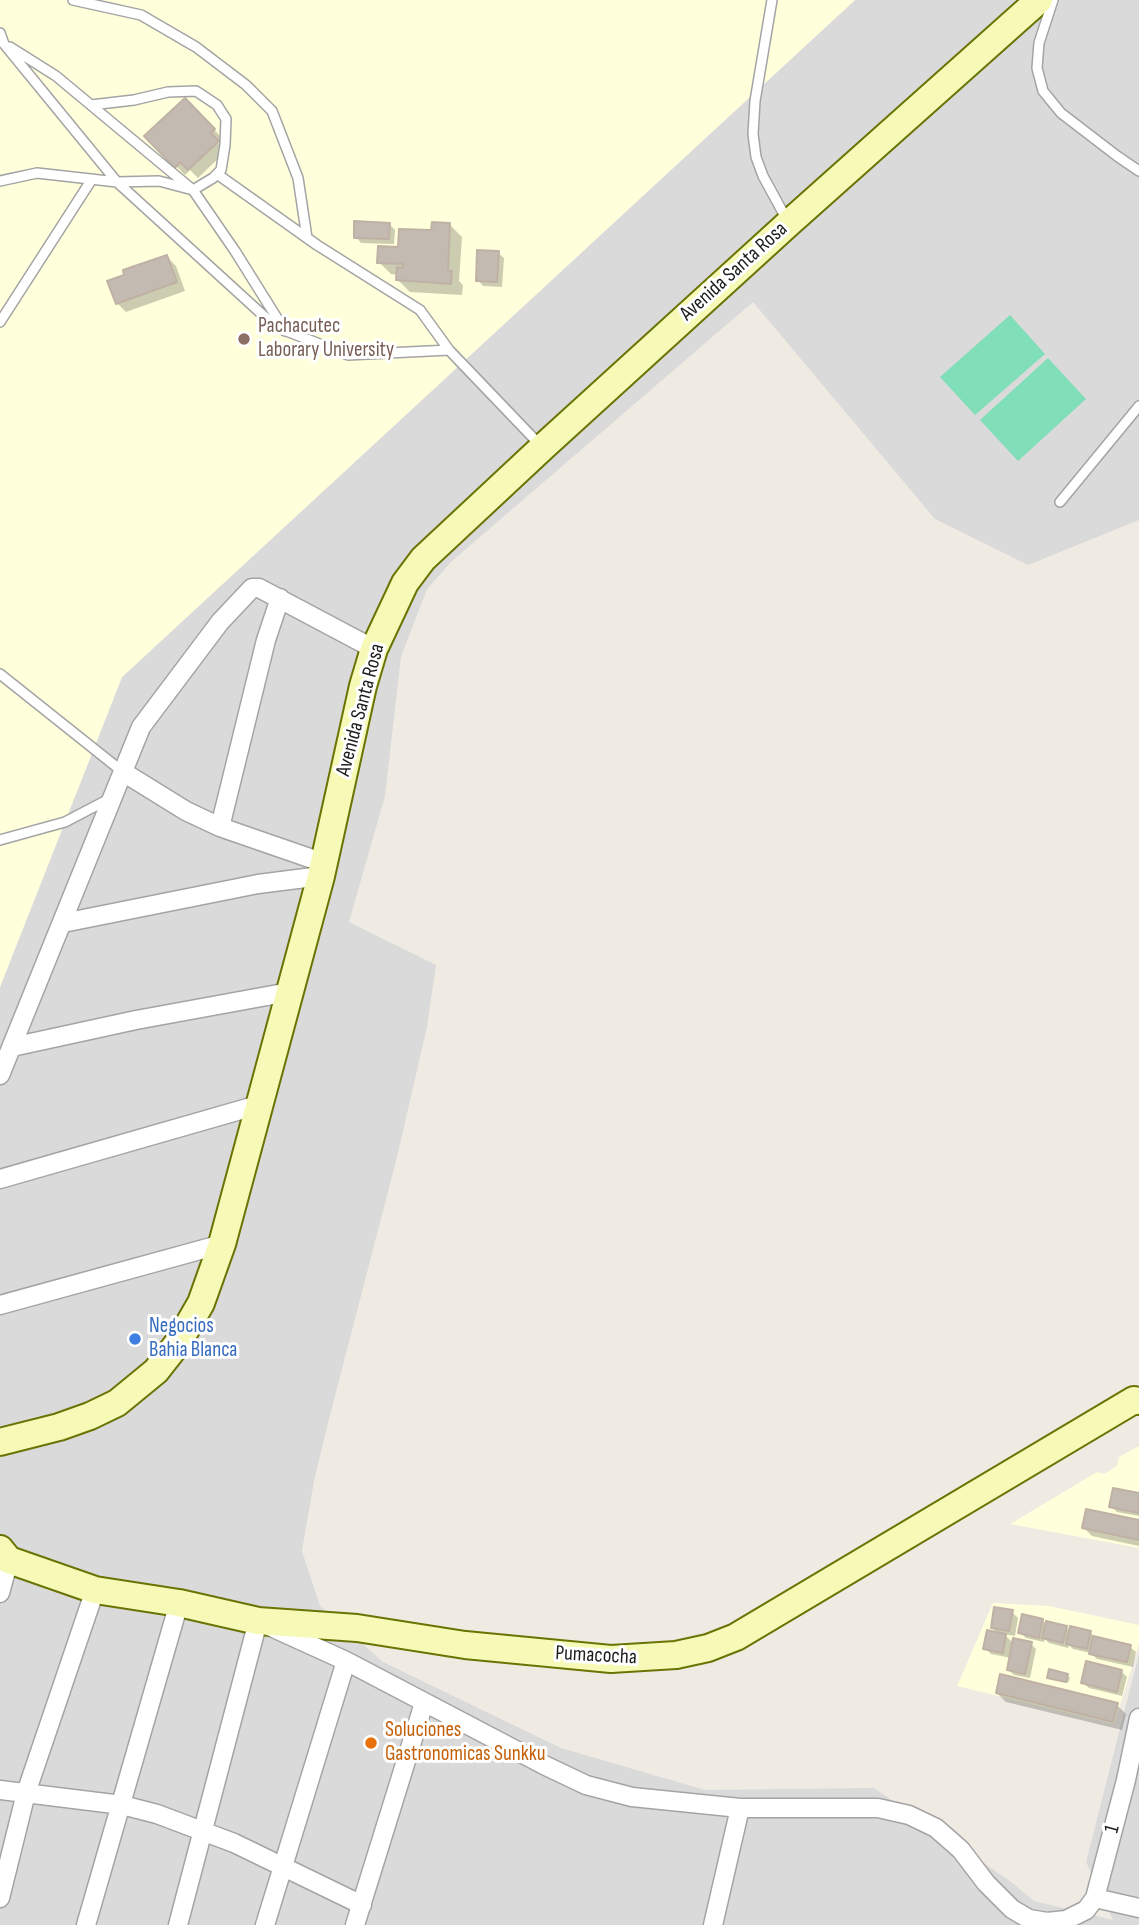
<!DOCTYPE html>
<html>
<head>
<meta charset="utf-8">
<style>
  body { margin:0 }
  canvas { display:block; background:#efebe3 }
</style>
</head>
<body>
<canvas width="1139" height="1925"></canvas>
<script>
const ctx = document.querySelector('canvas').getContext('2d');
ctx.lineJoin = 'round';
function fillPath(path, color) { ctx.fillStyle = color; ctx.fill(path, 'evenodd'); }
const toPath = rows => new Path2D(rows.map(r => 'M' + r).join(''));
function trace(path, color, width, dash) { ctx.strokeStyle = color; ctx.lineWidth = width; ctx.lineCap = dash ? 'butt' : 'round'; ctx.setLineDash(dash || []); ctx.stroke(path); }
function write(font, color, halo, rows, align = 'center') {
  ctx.font = font + ' "Sofia Sans Condensed",sans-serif'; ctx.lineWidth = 6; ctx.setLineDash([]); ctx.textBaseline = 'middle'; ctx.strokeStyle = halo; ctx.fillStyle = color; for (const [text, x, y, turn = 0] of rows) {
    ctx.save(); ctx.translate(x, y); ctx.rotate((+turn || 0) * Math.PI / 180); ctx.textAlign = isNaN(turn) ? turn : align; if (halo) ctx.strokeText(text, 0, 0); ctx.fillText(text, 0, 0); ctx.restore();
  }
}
fillPath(toPath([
  [855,0,1139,0,1139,520,1028,565,935,519,753,302,452,561,427,589,401,657,385,796,349,922,436,965,427,1027,397,1157,328,1423,314,1481,302,1551,320,1606,383,1662,561,1748,705,1790,874,1788,1010,1881,1034,1901,1113,1920,1086,1862,1139,1654,1139,1925,0,1925,0,987,122,677]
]), '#dbdada');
fillPath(toPath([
  [0,0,855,0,122,677,0,987],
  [1139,1446,1139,1548,1010,1524,1097,1472,1104,1474,1117,1466,1119,1457],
  [993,1603,1049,1606,1139,1625,1139,1644,1114,1724,957,1686]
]), '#ffffdc');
fillPath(toPath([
  [1010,315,1045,354,975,415,940,377],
  [1048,358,1086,399,1018,461,980,420]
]), '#80deb9');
fillPath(toPath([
  [185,100,223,139,218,143,226,151,198,178,190,170,185,175,147,136],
  [389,224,395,230,394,244,361,243,356,237],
  [450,225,462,237,459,281,463,285,462,295,410,292,398,280,398,275,391,274,379,262],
  [498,253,504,258,502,287,483,286,478,280],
  [167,257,176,266,185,291,126,312,117,303],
  [1139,1495,1139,1516,1117,1512,1111,1506],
  [1139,1522,1139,1546,1092,1536,1083,1527],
  [1012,1612,1018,1618,1015,1636,1004,1634,1014,1644,1031,1644,1036,1649,1030,1678,1014,1675,1009,1670,1011,1658,991,1654,985,1648,999,1635,993,1628],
  [1042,1620,1047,1625,1066,1627,1071,1632,1090,1632,1096,1639,1130,1647,1136,1652,1133,1667,1097,1659,1091,1653,1073,1649,1069,1645,1068,1648,1049,1643,1045,1639,1044,1642,1026,1638,1020,1632],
  [1121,1671,1127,1677,1122,1696,1089,1688,1083,1683],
  [1067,1675,1070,1678,1068,1683,1049,1677],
  [997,1693,1117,1705,1126,1714,1122,1730,1006,1702]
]), '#0003');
const building = toPath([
  [185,98,215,129,211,133,219,141,188,170,180,162,175,168,144,136,185,98],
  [354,221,390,223,389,239,354,238,354,221],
  [432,222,450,223,448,271,452,271,451,284,396,280,397,267,402,268,403,264,377,263,378,246,398,247,399,229,431,230,432,222],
  [477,250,499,251,497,282,476,281,477,250],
  [167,255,177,282,116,304,107,281,124,275,123,270,167,255],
  [1113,1488,1139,1493,1139,1513,1109,1507,1113,1488],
  [1086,1509,1139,1520,1139,1540,1082,1528,1086,1509],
  [994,1607,1013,1610,1009,1631,991,1628,994,1607],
  [1022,1614,1043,1619,1039,1638,1018,1633,1022,1614],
  [1046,1621,1067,1626,1063,1643,1042,1638,1046,1621],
  [1070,1626,1091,1631,1087,1649,1066,1644,1070,1626],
  [987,1630,1006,1634,1003,1653,983,1649,987,1630],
  [1093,1636,1131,1645,1127,1662,1089,1654,1093,1636],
  [1013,1638,1032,1642,1025,1674,1007,1670,1013,1638],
  [1086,1661,1122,1670,1117,1692,1081,1683,1086,1661],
  [1049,1669,1068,1674,1066,1682,1047,1678,1049,1669],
  [1000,1674,1118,1703,1113,1722,996,1693,1000,1674]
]);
fillPath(building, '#c3bab2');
trace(building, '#c0b1a5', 2);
const lane = toPath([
  [73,0,141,15,196,47,246,85,272,111,298,178,307,238],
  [772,0,755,101,753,134,756,157,763,176,787,220],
  [1053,0,1039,43,1037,68,1043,91,1061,113,1117,156,1139,171],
  [0,33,4,44,117,182,276,327,348,355,449,350,540,445],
  [10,47,56,76,193,190,235,251,285,331],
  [217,174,317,245,420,310,449,350],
  [0,181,37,173,117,182,159,181,193,190,213,178,221,170,225,145,226,119,217,105,196,91,168,92,134,100,91,105],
  [0,322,92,179],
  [1060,502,1139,406],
  [0,674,123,772],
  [0,840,65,822,109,799]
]);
const street = toPath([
  [123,772,186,811,220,827,324,863],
  [220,827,266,640,280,598],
  [63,923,258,884,321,876],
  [12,1047,136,1020,289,992],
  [0,1075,141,727,220,622,252,588,259,588,374,649],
  [0,1179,258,1105],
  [0,1305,222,1244],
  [0,1593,9,1560],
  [0,1790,122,1805,157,1814,234,1843,362,1905],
  [0,1898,26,1793,95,1590],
  [1095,1898,1139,1908],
  [86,1925,179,1603],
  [178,1925,258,1621,346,1661,544,1765,586,1785,632,1797,740,1808,878,1808,909,1815,936,1828,961,1850,986,1883,1012,1909,1029,1919,1047,1922,1066,1920,1086,1910,1095,1898,1126,1780,1139,1718],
  [265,1925,346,1661],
  [355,1925,424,1703],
  [713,1925,740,1808]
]);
const secondary = toPath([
  [0,1442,59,1427,90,1416,117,1403,156,1371,178,1343,201,1303,222,1244,321,876,363,686,374,649,405,583,423,559,543,447,789,223,1039,0],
  [0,1549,9,1560,95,1590,179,1603,258,1621,357,1628,465,1645,611,1659,676,1655,708,1648,736,1637,1134,1400,1139,1401]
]);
trace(lane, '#a4a4a4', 12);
trace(street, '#a4a4a4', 21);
trace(secondary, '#697404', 30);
trace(lane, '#fff', 9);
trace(street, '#fff', 18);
trace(secondary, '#f7fab6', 26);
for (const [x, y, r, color] of [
  [244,339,7,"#8d6e63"],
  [135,1339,7,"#3f7fe0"],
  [371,1743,7,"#e8710a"]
]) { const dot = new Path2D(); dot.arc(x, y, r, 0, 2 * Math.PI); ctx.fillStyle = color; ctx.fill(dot); trace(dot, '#fff', 2.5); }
write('21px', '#1d1d1d', '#fff', [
  ["Avenida Santa Rosa",734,272,-42],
  ["Avenida Santa Rosa",361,710,-75],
  ["Pumacocha",596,1656,3],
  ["1",1113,1829,-75]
]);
write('21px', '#785e54', '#fff', [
  ["Pachacutec",258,327],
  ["Laborary University",258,351]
], 'left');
write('21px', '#366cbe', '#fff', [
  ["Negocios",149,1327],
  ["Bahia Blanca",149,1351]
], 'left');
write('21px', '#c56008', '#fff', [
  ["Soluciones",385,1731],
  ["Gastronomicas Sunkku",385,1755]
], 'left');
</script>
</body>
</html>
